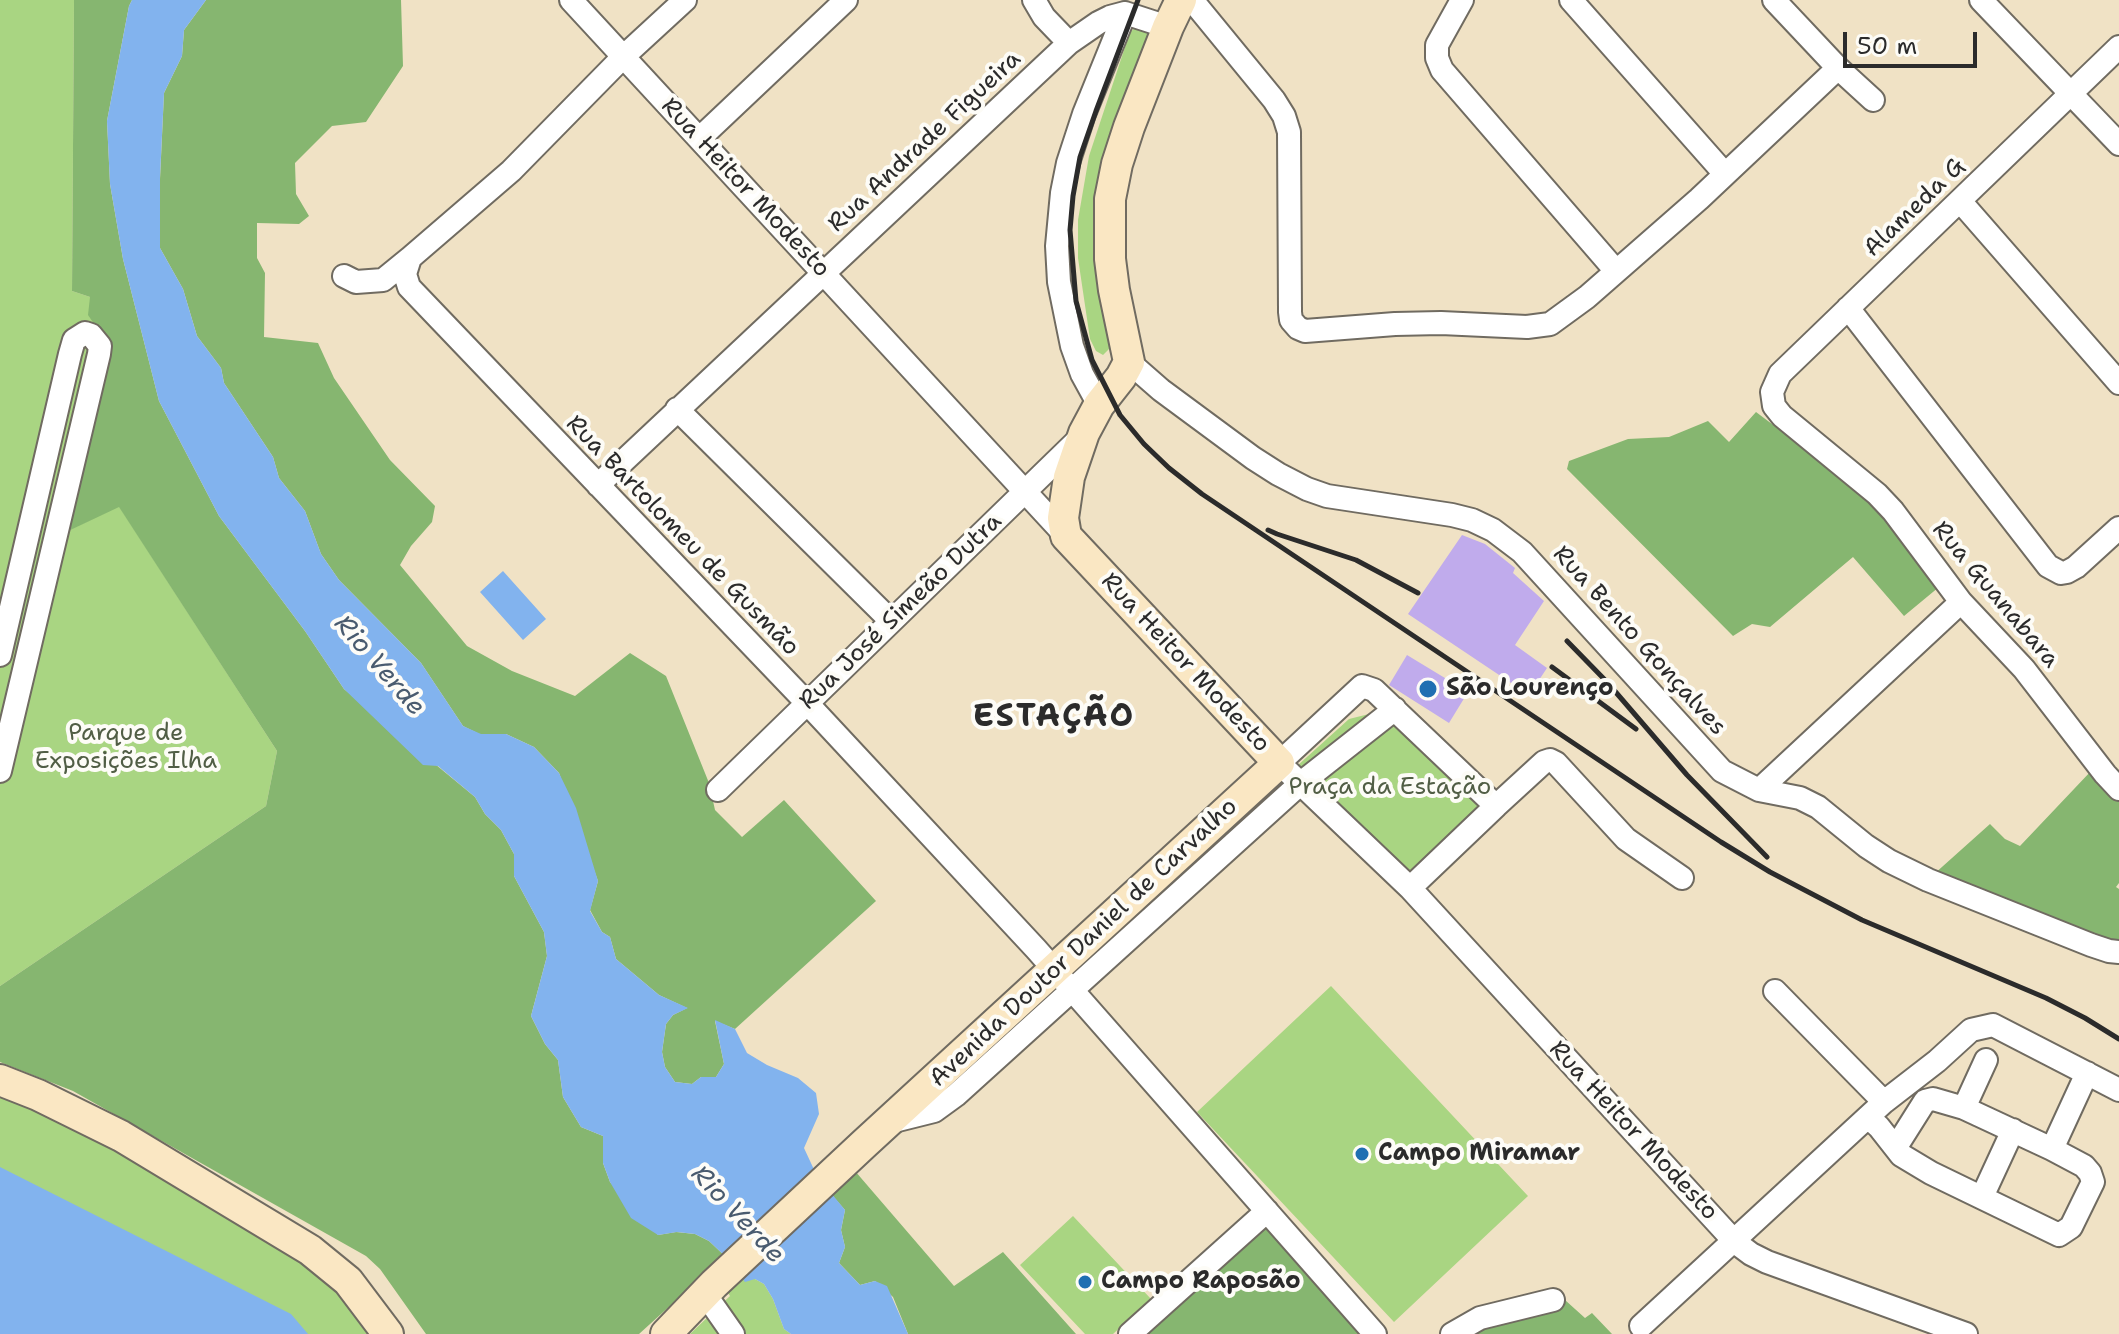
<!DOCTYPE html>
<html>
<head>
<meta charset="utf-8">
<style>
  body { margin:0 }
  #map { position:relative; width:2119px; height:1334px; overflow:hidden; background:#f0e2c5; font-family:"Shantell Sans",sans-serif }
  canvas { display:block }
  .scale { position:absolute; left:1843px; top:32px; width:134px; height:36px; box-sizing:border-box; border:4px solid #2b2b2b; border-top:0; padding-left:10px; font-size:24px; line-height:28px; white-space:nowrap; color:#2b2b2b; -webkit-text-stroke:6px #fdfcf7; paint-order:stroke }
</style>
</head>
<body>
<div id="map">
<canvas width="2119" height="1334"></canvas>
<div class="scale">50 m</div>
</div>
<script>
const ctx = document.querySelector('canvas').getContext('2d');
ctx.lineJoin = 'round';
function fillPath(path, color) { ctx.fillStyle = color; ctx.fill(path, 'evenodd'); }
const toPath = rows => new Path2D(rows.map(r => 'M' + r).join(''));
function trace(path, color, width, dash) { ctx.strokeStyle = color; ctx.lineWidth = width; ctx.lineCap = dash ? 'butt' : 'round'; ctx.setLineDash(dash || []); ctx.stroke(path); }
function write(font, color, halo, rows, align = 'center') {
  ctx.font = font + ' "Shantell Sans",sans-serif'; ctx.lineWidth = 8; ctx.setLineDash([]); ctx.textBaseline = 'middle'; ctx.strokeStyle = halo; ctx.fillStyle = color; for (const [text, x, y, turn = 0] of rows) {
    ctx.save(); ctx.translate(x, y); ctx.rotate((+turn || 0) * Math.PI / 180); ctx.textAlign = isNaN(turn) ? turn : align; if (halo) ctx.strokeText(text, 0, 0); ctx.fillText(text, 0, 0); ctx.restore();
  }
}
fillPath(toPath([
  [0,0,74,0,72,291,90,297,107,343,65,532,119,506,277,751,266,806,0,986],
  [1135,28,1148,30,1150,39,1106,158,1110,339,1109,349,1103,355,1096,351,1090,339,1078,258,1078,220,1089,156,1130,32],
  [1369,714,1385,716,1483,809,1412,877,1297,766,1349,719],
  [1331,986,1528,1196,1394,1322,1197,1112],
  [0,1096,70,1125,247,1227,318,1265,380,1334,0,1334],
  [1073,1216,1151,1299,1113,1334,1085,1334,1020,1265],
  [742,1278,755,1279,764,1284,773,1299,784,1329,791,1334,690,1334,730,1296,727,1291]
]), '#a9d582');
fillPath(toPath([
  [74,0,132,0,129,6,107,121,110,184,123,259,159,401,219,516,305,631,344,689,475,797,485,814,501,830,514,854,514,876,544,932,547,956,531,1016,545,1044,558,1060,563,1097,581,1127,603,1136,603,1163,610,1182,658,1235,676,1232,695,1234,709,1241,728,1259,689,1297,671,1305,639,1334,426,1334,380,1269,366,1256,73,1091,0,1062,0,986,266,806,277,751,119,507,64,533,107,343,88,315,90,297,72,291],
  [206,0,401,0,403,66,366,122,332,126,295,163,296,194,309,216,299,224,257,223,257,258,265,273,264,337,318,343,334,378,390,460,435,506,432,522,411,546,400,565,467,646,512,671,575,696,630,653,666,676,709,783,715,810,742,837,784,800,876,901,735,1029,715,1021,724,1064,716,1077,701,1077,692,1084,675,1082,665,1067,662,1052,666,1024,673,1015,687,1008,659,995,616,959,610,937,602,932,590,910,598,881,559,773,534,747,506,734,481,735,463,726,421,663,339,580,321,554,305,511,279,478,273,457,224,383,221,368,197,336,183,289,160,248,160,179,164,93,182,56,184,30],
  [1756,412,1861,491,1883,514,1939,587,1904,616,1853,557,1770,627,1752,624,1733,636,1567,469,1569,461,1628,439,1669,437,1708,421,1729,442],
  [2092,770,2119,797,2119,883,2116,887,2119,889,2119,941,2094,936,1933,875,1990,824,2005,839,2020,846],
  [855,1171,954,1286,1003,1252,1076,1334,908,1334,893,1297,875,1281,860,1285,839,1263,845,1247,841,1230,845,1210,831,1194],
  [1264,1225,1361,1334,1148,1334],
  [1565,1300,1585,1318,1592,1313,1612,1334,1462,1334,1482,1323]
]), '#86b670');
fillPath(toPath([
  [132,0,206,0,184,30,182,56,164,93,160,177,160,248,183,289,197,336,221,368,224,383,273,457,279,478,305,511,321,554,339,580,421,663,463,726,481,734,506,734,534,747,559,773,576,808,598,881,590,911,602,932,610,937,616,959,659,995,688,1008,673,1015,666,1024,662,1052,665,1067,675,1082,692,1084,701,1077,716,1077,724,1064,715,1020,735,1029,747,1053,767,1065,798,1078,816,1093,819,1114,804,1148,817,1176,845,1210,841,1230,845,1247,839,1263,860,1285,875,1281,887,1286,908,1334,791,1334,784,1329,773,1299,764,1284,755,1279,745,1282,728,1259,709,1241,695,1234,677,1232,658,1235,631,1218,610,1182,603,1163,603,1136,581,1127,563,1097,558,1060,545,1044,531,1016,547,956,544,932,514,876,514,854,501,830,485,814,475,797,438,766,423,765,344,689,305,631,219,516,159,401,123,259,110,184,107,121,129,6],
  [503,571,546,619,523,640,480,592],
  [0,1167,291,1314,308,1334,0,1334]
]), '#82b3ee');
fillPath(toPath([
  [1462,535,1485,544,1515,568,1513,573,1544,601,1515,645,1547,668,1529,695,1408,614],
  [1407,655,1468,692,1449,723,1389,685]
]), '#c0abec');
const minor = toPath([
  [571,0,1066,536],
  [685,0,623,57,511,171,410,258,405,274,409,287,807,703,1036,949,1375,1334],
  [1034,0,1044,17,1069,43],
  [1192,0,1274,100,1284,116,1289,132,1290,312,1291,320,1298,328,1305,331,1395,324,1441,323,1527,327,1550,324,1587,297,1699,199,1838,68],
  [1462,0,1437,45,1437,58,1442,70,1616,271],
  [1571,0,1725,174],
  [1774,0,1838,68,1873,100],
  [1981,0,2119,144],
  [2119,47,1780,374,1772,392,1774,406,1782,416,1877,494,1893,511,1961,602,2024,669,2105,774,2119,789],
  [700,138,846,0],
  [1960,201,2119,383],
  [344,276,356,282,383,280,410,258],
  [1848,308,2048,566,2061,573,2067,572,2076,567,2119,528],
  [1129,362,1161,390,1253,458,1278,474,1307,489,1327,496,1452,515,1472,520,1493,530,1522,552,1722,771,1759,790,1800,798,1818,807,1866,846,1889,861,1928,880,2091,945,2109,951,2119,952],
  [1099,405,1082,374,1072,346,1059,282,1057,246,1062,193,1068,163,1084,114,1125,13],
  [677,409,891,621],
  [598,485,1069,43,1098,23,1110,17,1125,13,1168,27],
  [0,655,70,354,74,340,85,333,91,335,100,346,99,354,0,771],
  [718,790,1081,437],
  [1759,790,1961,602],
  [1496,806,1544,762,1550,760,1556,763,1626,839,1682,878],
  [1410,888,1496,806,1374,690,1362,686,1279,763,1410,888,1735,1242,1751,1254,1767,1262,1966,1334],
  [1775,991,1884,1102],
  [1964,1108,1986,1060],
  [1868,1117,1879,1127,1901,1155,1931,1173,2059,1235,2071,1227,2093,1182,2090,1173,2084,1166,2052,1149,1964,1108,1933,1099,1925,1101,1896,1147],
  [890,1122,934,1111,956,1095,1301,783,1395,709],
  [2052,1149,2087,1073],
  [1982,1197,2013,1130],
  [705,1294,733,1334],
  [1641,1326,1884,1102,1937,1061,1971,1030,1993,1025,2119,1090],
  [1130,1334,1267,1211],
  [1452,1334,1480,1318,1553,1300]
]);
const secondary = toPath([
  [0,1080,38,1095,121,1136,310,1250,348,1281,388,1334],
  [666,1334,714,1284,865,1143,1279,763,1066,536,1063,518,1069,477,1084,433,1099,405,1121,377,1129,362,1114,290,1110,259,1110,199,1117,164,1129,127,1168,27,1181,0]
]);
trace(minor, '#706b61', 26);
trace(secondary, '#706b61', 34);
trace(minor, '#fff', 22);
trace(secondary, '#fae7c3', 30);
trace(toPath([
  [1138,0,1096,111,1080,157,1073,196,1070,230,1076,301,1092,360,1120,415,1144,444,1169,468,1202,494,1721,842,1770,872,1862,920,2046,998,2085,1018,2119,1039],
  [1268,530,1277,534,1356,560,1418,593],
  [1567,641,1607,682,1687,775,1767,857],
  [1552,667,1636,729]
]), '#2b2b2b', 5);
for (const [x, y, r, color] of [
  [1428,689,10,"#1f6fb2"],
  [1362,1154,8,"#1f6fb2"],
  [1085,1282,8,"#1f6fb2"]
]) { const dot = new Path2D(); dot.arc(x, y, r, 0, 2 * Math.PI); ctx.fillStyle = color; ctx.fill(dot); trace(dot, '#fdfcf7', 3); }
write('24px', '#2b2b2b', '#fdfcf7', [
  ["Rua Andrade Figueira",925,142,-43],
  ["Rua Heitor Modesto",745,188,47],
  ["Alameda G",1915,208,-44],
  ["Rua Bartolomeu de Gusmão",682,536,46],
  ["Rua Guanabara",1995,595,50],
  ["Rua José Simeão Dutra",901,612,-44],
  ["Rua Bento Gonçalves",1639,641,48],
  ["Rua Heitor Modesto",1185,663,47],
  ["Avenida Doutor Daniel de Carvalho",1084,943,-43],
  ["Rua Heitor Modesto",1633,1131,47]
]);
write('bold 24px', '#2b2b2b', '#fdfcf7', [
  ["São Lourenço",1446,689],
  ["Campo Miramar",1378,1154],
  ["Campo Raposão",1101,1282]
], 'left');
write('24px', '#515e45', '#fdfcf7', [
  ["Parque de",126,734],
  ["Exposições Ilha",126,762],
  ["Praça da Estação",1390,788]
]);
write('italic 26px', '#495b6f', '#fdfcf7', [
  ["Rio Verde",379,666,49],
  ["Rio Verde",737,1215,47]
]);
ctx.letterSpacing = '2px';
write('bold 32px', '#2b2b2b', '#fdfcf7', [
  ["ESTAÇÃO",1054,718]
]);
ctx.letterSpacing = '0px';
</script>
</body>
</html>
